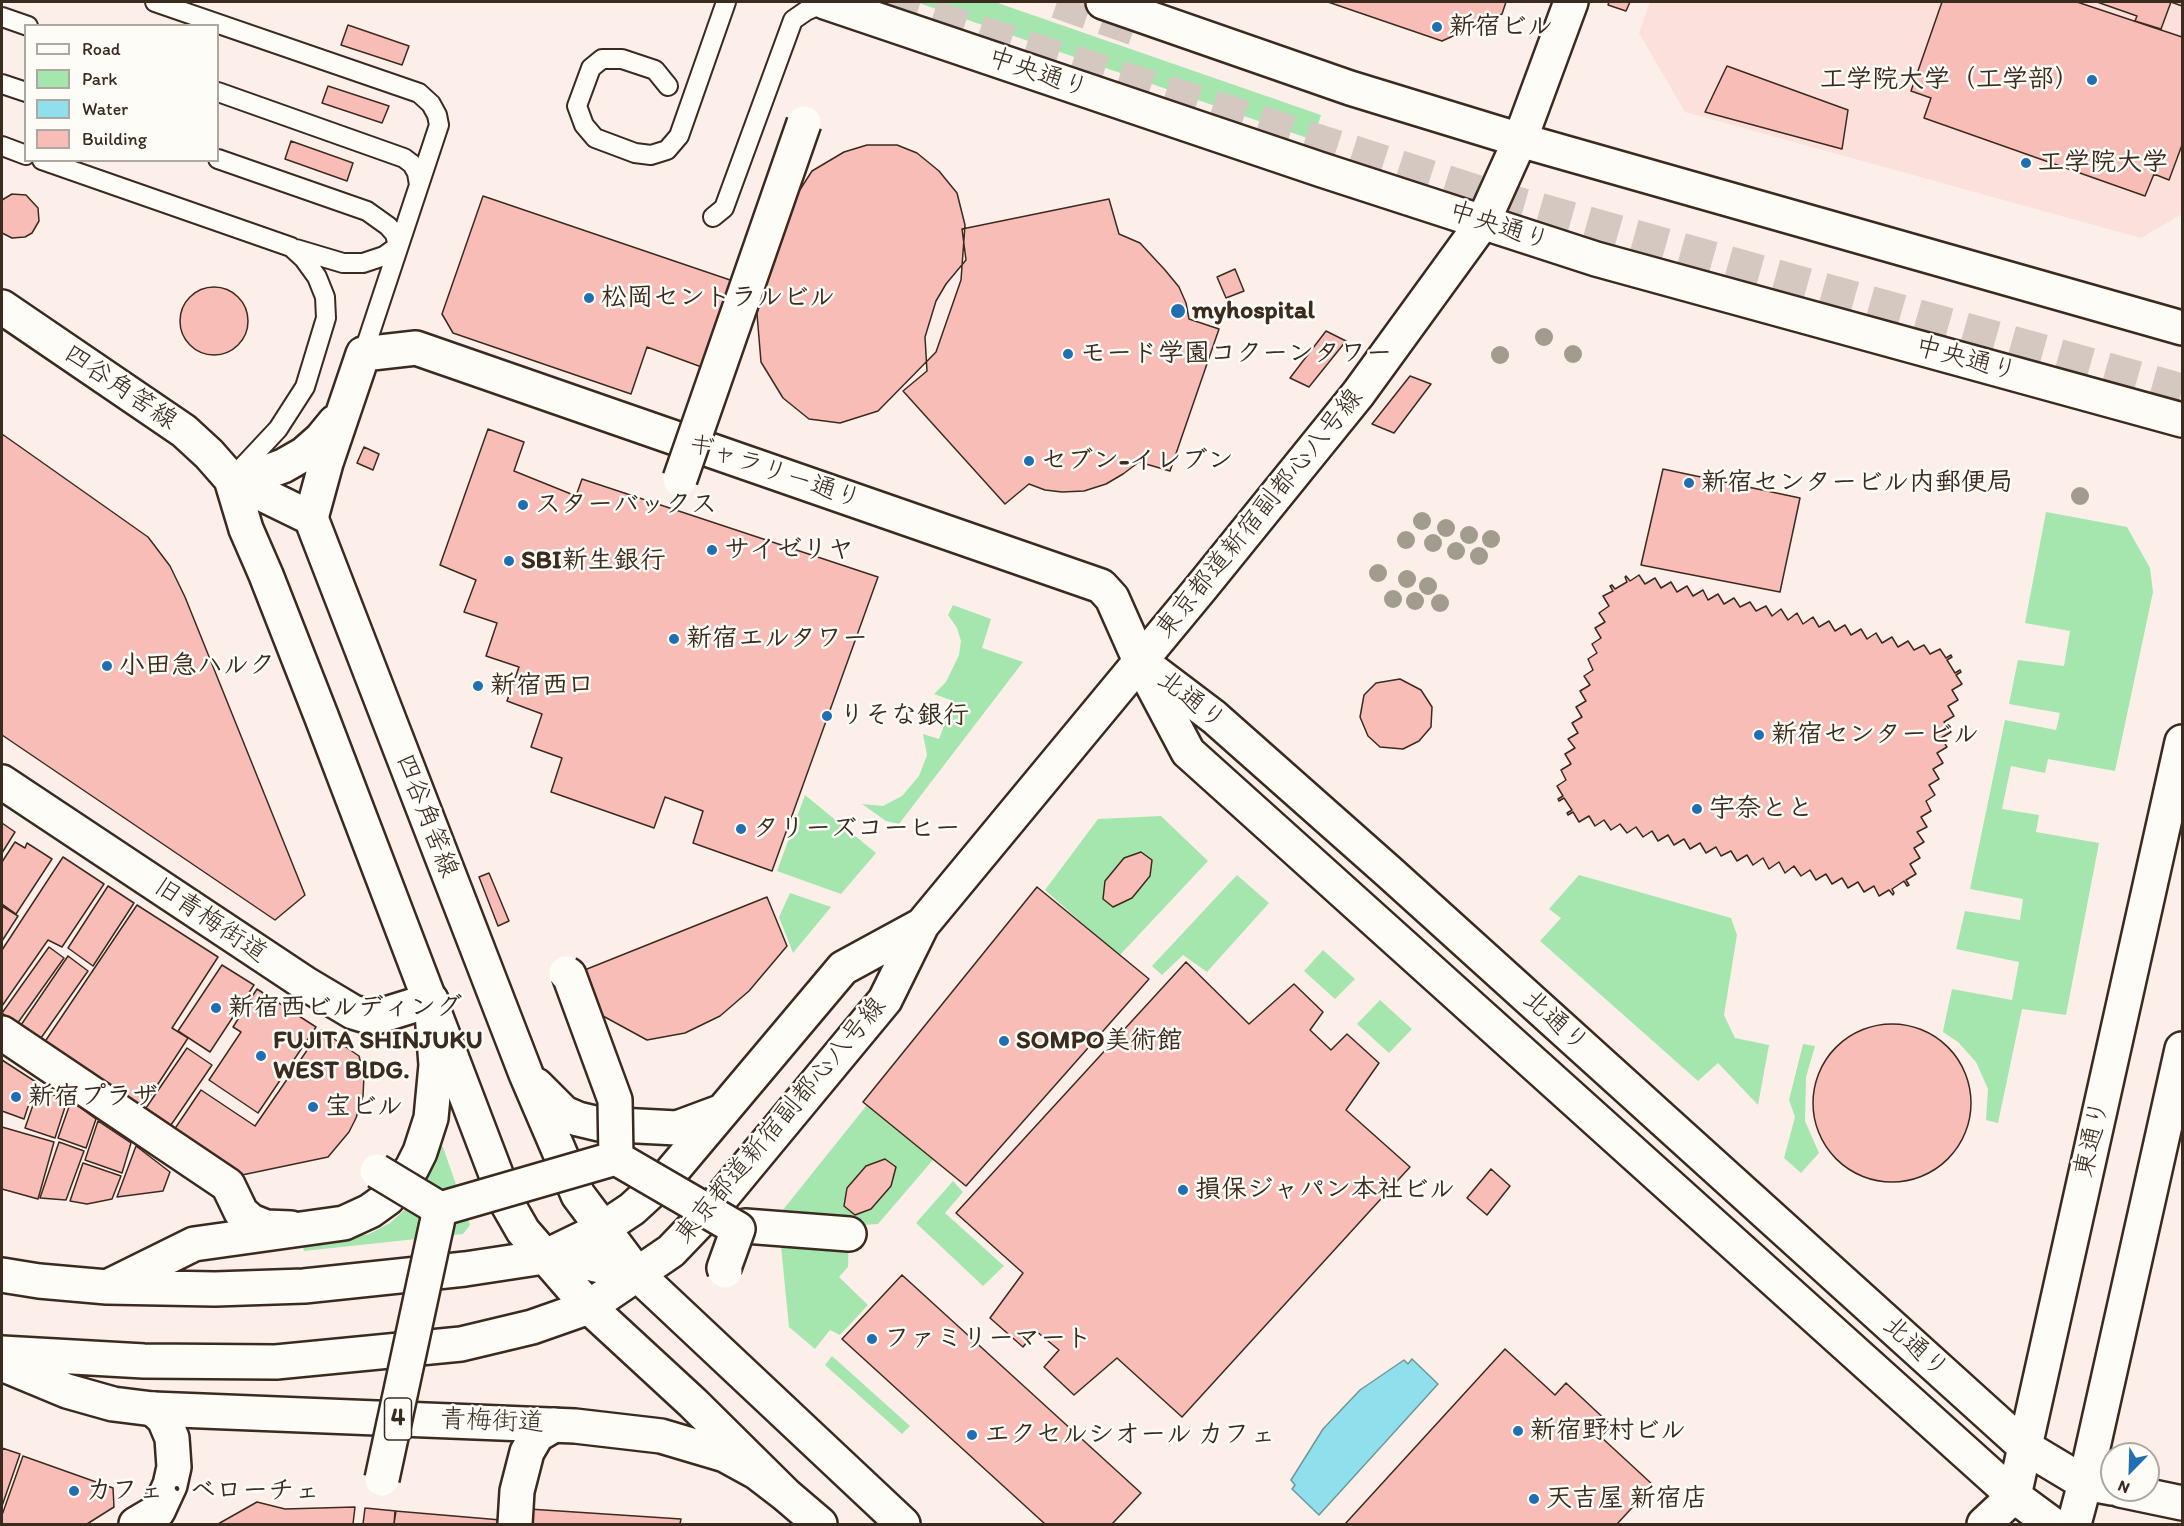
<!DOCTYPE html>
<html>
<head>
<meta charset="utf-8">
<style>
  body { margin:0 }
  #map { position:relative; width:2184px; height:1526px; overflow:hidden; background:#fcefea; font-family:Itim,sans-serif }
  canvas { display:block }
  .frame { position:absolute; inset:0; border:3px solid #3b2a1e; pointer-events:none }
  .legend { position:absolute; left:24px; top:24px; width:195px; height:138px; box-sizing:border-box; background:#fdfcf7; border:2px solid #afa8a0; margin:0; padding:8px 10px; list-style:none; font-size:18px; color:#3b2a1e }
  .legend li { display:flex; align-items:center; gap:12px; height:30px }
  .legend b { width:30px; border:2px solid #afa8a0 }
  .north { position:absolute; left:2100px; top:1442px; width:60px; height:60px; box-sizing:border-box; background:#fdfcf7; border:2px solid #afa8a0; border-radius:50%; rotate:203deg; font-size:16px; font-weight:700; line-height:24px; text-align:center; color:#3b2a1e }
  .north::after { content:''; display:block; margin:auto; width:21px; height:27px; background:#1f6fb2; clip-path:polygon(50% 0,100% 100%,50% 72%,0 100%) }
</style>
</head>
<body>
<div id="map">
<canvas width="2184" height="1526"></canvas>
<div class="frame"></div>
<ul class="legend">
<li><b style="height:8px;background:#fdfcf7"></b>Road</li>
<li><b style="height:16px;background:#a5e6ae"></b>Park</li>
<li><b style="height:16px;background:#90dfed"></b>Water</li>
<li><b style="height:16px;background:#f9bdb7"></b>Building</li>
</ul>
<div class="north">N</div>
</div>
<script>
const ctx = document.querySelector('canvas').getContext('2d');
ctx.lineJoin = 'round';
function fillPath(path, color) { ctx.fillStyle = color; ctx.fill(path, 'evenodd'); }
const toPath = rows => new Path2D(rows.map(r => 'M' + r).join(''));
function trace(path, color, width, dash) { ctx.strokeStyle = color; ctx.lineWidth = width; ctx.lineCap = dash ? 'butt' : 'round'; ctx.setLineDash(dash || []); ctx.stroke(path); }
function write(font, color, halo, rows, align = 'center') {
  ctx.font = font + ' Itim,"Klee One",sans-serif'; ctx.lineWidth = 5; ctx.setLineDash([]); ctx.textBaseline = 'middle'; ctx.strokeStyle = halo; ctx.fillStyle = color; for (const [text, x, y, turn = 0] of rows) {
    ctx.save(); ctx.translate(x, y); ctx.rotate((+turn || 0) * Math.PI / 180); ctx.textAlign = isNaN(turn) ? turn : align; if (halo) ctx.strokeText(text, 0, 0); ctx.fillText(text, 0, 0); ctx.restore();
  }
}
fillPath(toPath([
  [1650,2,2182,2,2182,214,2141,238,1685,112,1639,33]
]), '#fbe0db');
fillPath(toPath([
  [916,2,995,2,1321,115,1313,140],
  [2046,512,2127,527,2150,568,2153,592,2115,771,2048,759,2045,773,2011,766,2002,809,2039,815,2036,832,2099,843,2066,1015,2022,1009,1998,1123,1986,1120,1988,1089,1976,1062,1958,1042,1943,1032,1944,1026,1952,989,2012,1000,2019,962,1956,949,1965,911,2020,920,2023,899,1970,889,2005,720,2056,730,2060,713,2009,704,2018,660,2064,666,2070,631,2025,623],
  [953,605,991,619,982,648,1023,662,899,824,886,821,862,804,883,806,902,796,919,776,927,755,923,734,939,739,953,701,934,694,946,682,959,655,961,641,957,628,948,615],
  [805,795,876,853,841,894,777,871],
  [1161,816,1208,861,1119,956,1045,890,1098,819],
  [1237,875,1269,903,1207,972,1183,955,1162,975,1152,966],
  [1579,875,1731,918,1737,935,1724,1015,1735,1038,1769,1045,1758,1105,1718,1063,1698,1081,1540,941,1561,918,1549,909],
  [790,893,831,907,793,953,779,917],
  [1323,950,1355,979,1335,999,1304,971],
  [1380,1000,1412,1029,1389,1053,1357,1024],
  [1803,1044,1815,1046,1806,1077,1805,1121,1819,1153,1801,1173,1784,1158,1795,1117,1789,1100],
  [903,1060,968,1119,878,1224,849,1226,848,1267,839,1277,868,1305,840,1335,830,1330,815,1349,789,1327,778,1216],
  [440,1146,443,1147,470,1225,463,1234,304,1251,303,1247,369,1234,390,1223,410,1205,427,1176],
  [953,1181,963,1192,945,1213,1004,1266,983,1286,916,1223],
  [832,1356,910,1426,902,1434,825,1365]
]), '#a5e6ae');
const water = toPath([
  [1412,1359,1438,1384,1319,1515,1292,1489,1295,1485,1291,1480,1323,1429,1360,1390,1404,1360,1408,1364,1412,1359]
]);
fillPath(water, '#90dfed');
trace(water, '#6e979a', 1.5);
const building = toPath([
  [1328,2,1506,2,1502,14,1442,41,1328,2],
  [1609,2,1630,2,1626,11,1608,5,1609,2],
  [1942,2,2077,2,2182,37,2182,145,2169,180,2154,174,2145,196,1924,118,1931,98,1911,91,1942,2],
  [2097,2,2182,2,2182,6,2171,2,2161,29,2135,21,2137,16,2097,2],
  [348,25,409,46,402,65,341,45,348,25],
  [1727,66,1848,110,1842,149,1705,112,1727,66],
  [328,86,389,106,382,123,322,103,328,86],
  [291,141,353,163,347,181,285,159,291,141],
  [867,145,897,145,917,153,939,171,957,193,965,225,961,280,936,352,878,411,840,423,809,419,783,398,761,362,756,302,785,213,812,171,844,152,867,145],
  [12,194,26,195,38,208,39,221,32,233,25,237,12,238,2,233,2,200,12,194],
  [483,196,736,282,707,369,647,347,631,394,453,333,442,314,483,196],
  [1109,199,1119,234,1140,243,1165,270,1179,287,1186,303,1189,319,1219,329,1170,471,1139,462,1123,474,1106,484,1084,491,1062,492,1045,490,1029,484,1005,504,903,391,927,371,925,337,936,301,946,284,966,260,962,229,1109,199],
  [1235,269,1244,291,1226,298,1217,277,1235,269],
  '180 321a34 34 0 1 1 68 0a34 34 0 1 1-68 0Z',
  [1326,331,1346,341,1309,387,1290,378,1326,331],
  [1410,376,1431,384,1394,433,1372,424,1410,376],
  [488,429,524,442,514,471,576,496,582,479,878,577,772,871,693,843,703,811,665,797,654,828,551,792,562,758,531,747,542,714,507,701,519,667,486,656,497,623,464,612,476,580,440,565,488,429],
  [2,434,148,537,170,566,185,597,305,895,275,920,2,735,2,434],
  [364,447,379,454,373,470,357,463,364,447],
  [1663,469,1800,498,1780,592,1641,565,1663,469],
  [1639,575,1645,584,1655,578,1661,588,1671,582,1677,592,1687,586,1693,596,1703,590,1708,600,1718,594,1724,604,1734,598,1740,607,1750,602,1756,611,1766,606,1772,616,1781,609,1788,620,1797,613,1803,624,1813,617,1819,627,1829,621,1835,631,1845,625,1851,635,1861,629,1867,639,1876,633,1882,643,1892,637,1898,647,1908,641,1914,650,1924,645,1930,654,1940,649,1946,658,1951,655,1952,657,1947,660,1955,673,1960,670,1961,672,1956,675,1962,684,1952,690,1958,700,1948,706,1954,716,1944,722,1951,732,1941,738,1947,747,1937,753,1943,763,1933,769,1939,779,1929,785,1935,795,1926,801,1931,811,1921,817,1927,827,1917,832,1924,842,1914,848,1920,858,1910,864,1916,874,1906,880,1909,885,1907,886,1904,881,1892,889,1894,893,1893,895,1889,890,1879,896,1874,886,1864,892,1858,882,1848,888,1842,878,1832,884,1826,874,1816,880,1810,870,1801,876,1794,866,1785,873,1779,862,1769,869,1763,858,1753,865,1747,855,1737,861,1731,851,1721,856,1716,847,1706,853,1700,843,1690,849,1684,839,1674,845,1668,835,1658,841,1652,831,1643,837,1636,827,1627,833,1620,824,1611,830,1604,820,1595,826,1589,816,1579,822,1573,812,1568,815,1567,813,1572,810,1564,798,1559,801,1558,799,1563,796,1557,786,1566,780,1561,770,1571,764,1565,754,1575,748,1568,739,1578,733,1572,723,1582,717,1576,707,1586,701,1580,691,1590,685,1584,676,1593,670,1588,659,1597,653,1592,644,1601,638,1595,628,1605,622,1599,613,1609,606,1603,596,1613,591,1610,586,1612,585,1615,589,1627,582,1625,577,1626,576,1630,581,1639,575],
  [1400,679,1421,690,1432,707,1431,727,1419,741,1403,749,1380,747,1368,736,1360,717,1364,695,1376,683,1400,679],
  [2,823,15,832,2,853,2,823],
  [15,842,25,848,27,843,52,859,16,914,2,904,2,862,15,842],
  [1141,852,1152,860,1150,876,1132,898,1113,907,1103,899,1105,881,1124,858,1141,852],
  [63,857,104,884,62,947,48,940,2,1006,2,950,63,857],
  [489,873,509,921,498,926,479,877,489,873],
  [108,886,134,903,93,966,68,948,108,886],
  [1037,887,1149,979,966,1186,863,1102,1037,887],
  [767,897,787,946,749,991,720,1016,685,1033,647,1040,592,1010,577,973,767,897],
  [137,905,218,957,172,1028,188,1038,143,1107,44,1043,137,905],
  [2,906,18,916,2,941,2,906],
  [49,947,64,958,17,1024,2,1013,49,947],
  [68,956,88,971,41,1038,21,1025,68,956],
  [1186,962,1249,1024,1294,984,1323,1012,1310,1030,1331,1050,1347,1034,1379,1063,1346,1110,1410,1167,1182,1417,1117,1358,1074,1395,1044,1367,1059,1350,1036,1331,1023,1347,990,1318,1023,1273,956,1213,1186,962],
  [222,965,254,985,210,1052,178,1031,222,965],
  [257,989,316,1027,258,1113,209,1080,241,1032,233,1027,257,989],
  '1813 1103a79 79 0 1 1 158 0a79 79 0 1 1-158 0Z',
  [321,1030,359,1056,364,1076,363,1096,356,1118,349,1132,328,1157,242,1175,174,1130,201,1090,255,1126,321,1030],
  [187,1048,212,1065,171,1125,146,1108,187,1048],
  [2,1060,36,1082,24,1119,2,1111,2,1060],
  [40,1085,66,1104,55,1138,25,1128,40,1085],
  [71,1101,96,1119,86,1148,58,1138,71,1101],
  [98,1121,131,1143,122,1173,85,1160,98,1121],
  [2,1127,54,1142,38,1199,2,1189,2,1127],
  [59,1142,84,1151,66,1200,40,1198,59,1142],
  [136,1146,170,1172,163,1191,117,1197,136,1146],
  [885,1159,896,1167,891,1186,871,1209,855,1215,844,1206,847,1188,866,1166,885,1159],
  [83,1163,121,1176,112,1199,87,1204,70,1201,83,1163],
  [1491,1169,1510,1186,1487,1215,1467,1198,1491,1169],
  [902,1275,1141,1493,1112,1524,1045,1524,842,1339,902,1275],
  [1505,1349,1555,1395,1566,1383,1611,1425,1601,1437,1653,1485,1617,1524,1345,1524,1505,1349],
  [2,1448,20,1454,2,1506,2,1448],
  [23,1456,113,1488,114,1507,87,1524,2,1524,2,1515,23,1456],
  [257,1502,285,1509,355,1507,353,1524,218,1524,257,1502],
  [365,1508,396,1511,394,1524,363,1524,365,1508],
  [529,1509,681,1519,680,1524,528,1524,529,1509],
  [395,1511,501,1520,501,1524,394,1524,395,1511]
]);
fillPath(building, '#f9bdb7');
trace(building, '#3b2a1e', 1.5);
trace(toPath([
  [886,2,1485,194,2182,390],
  [1057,2,1134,29]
]), '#d5c8c1', 33, [33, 16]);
const lane = toPath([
  [155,2,419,93,431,104,437,115,439,125,363,354],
  [2,17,28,26],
  [2,84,26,92],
  [668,86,655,70,622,59,602,59,591,68,577,106,584,125,595,138,635,153,651,155,667,150,679,136,726,2],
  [218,92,404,158,412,164,417,173,419,185],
  [2,146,26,155],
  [218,159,367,211,388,226,395,234,398,246],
  [42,160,291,247,304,259,317,277,325,297,326,318,305,387,278,429,234,476],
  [713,217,724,208,793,20,806,11,826,2],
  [296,249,343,263,363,263,384,256,398,246]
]);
const street = toPath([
  [231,479,261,474,283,466,304,454,321,439,335,422],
  [311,518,326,463,363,354,416,348,1101,586,1112,598,1140,661],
  [2,782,306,984,353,1012,373,1018,431,1000],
  [2,1033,228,1185,241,1212,251,1221,266,1227,291,1228],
  [738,1229,745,1226,849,1234],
  [136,1524,158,1511,170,1485,174,1467,172,1438,164,1419,153,1409],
  [515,1524,517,1491,527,1452,537,1435,554,1425]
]);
const secondary = toPath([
  [825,2,1322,170,1596,259,2182,420],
  [1103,2,1350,88,1520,140,2182,328],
  [2,307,184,431,209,454,231,479,311,518,526,1074,578,1195,638,1275],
  [231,479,246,529,266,575,322,718,507,1203,523,1231,589,1307,671,1251,717,1203,885,1000,922,925,1201,588,1358,394,1483,222,1520,140,1571,2],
  [1140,661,1214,717,1389,872,2025,1447,2085,1483,2112,1488],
  [1145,671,1188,752,2014,1496,2052,1524],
  [536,1085,564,1113,578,1119,599,1124,677,1128,720,1112],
  [544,1257,602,1229,632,1209,668,1176,843,968,922,925],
  [2120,1490,2182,1503],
  [1984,1524,2014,1496,2182,742],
  [2074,1524,2085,1483,2182,1049]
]);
const primary = toPath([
  [2,1275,39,1281,107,1287,215,1289,304,1286,465,1269,544,1257,587,1263,638,1275,903,1524],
  [111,1285,194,1244,344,1223,370,1211,388,1198,412,1168,420,1152,431,1118,436,1065,431,1000],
  [2,1353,144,1361,276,1362,461,1344,532,1327,589,1307,693,1403,786,1495],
  [2,1364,67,1391,113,1404,153,1409,575,1426,661,1436,725,1455,756,1472,786,1495,820,1524]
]);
trace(lane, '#3b2a1e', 22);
trace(street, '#3b2a1e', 38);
trace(secondary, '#3b2a1e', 38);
trace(primary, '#3b2a1e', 38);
trace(lane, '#fdfcf7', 18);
trace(street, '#fdfcf7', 33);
trace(secondary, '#fdfcf7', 33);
trace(primary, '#fdfcf7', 33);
const streetBridge = toPath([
  [680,479,804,123],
  [566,973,569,975,615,1100,616,1158],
  [377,1171,440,1209],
  [382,1479,440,1209,616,1158,738,1229,724,1268,725,1271]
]);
trace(streetBridge, '#3b2a1e', 38, []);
trace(streetBridge, '#fdfcf7', 33);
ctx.fillStyle = '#a19c8e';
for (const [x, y] of [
  [1544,337],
  [1573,354],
  [1500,355],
  [2080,496],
  [1422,521],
  [1446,528],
  [1469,535],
  [1491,539],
  [1406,540],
  [1433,543],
  [1456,551],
  [1479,556],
  [1378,573],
  [1407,579],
  [1428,586],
  [1393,599],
  [1415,601],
  [1440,603]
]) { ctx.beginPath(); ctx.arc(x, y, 9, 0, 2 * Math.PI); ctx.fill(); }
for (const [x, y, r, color] of [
  [1437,27,6,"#1f6fb2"],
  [2092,80,6,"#1f6fb2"],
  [2026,163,6,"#1f6fb2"],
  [589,298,6,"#1f6fb2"],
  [1178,311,8,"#1f6fb2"],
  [1068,354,6,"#1f6fb2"],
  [1029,461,6,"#1f6fb2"],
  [1689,483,6,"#1f6fb2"],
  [523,505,6,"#1f6fb2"],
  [712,550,6,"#1f6fb2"],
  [509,561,6,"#1f6fb2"],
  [674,639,6,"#1f6fb2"],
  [107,666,6,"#1f6fb2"],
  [478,686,6,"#1f6fb2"],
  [827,716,6,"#1f6fb2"],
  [1759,735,6,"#1f6fb2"],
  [1697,809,6,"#1f6fb2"],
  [741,829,6,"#1f6fb2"],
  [216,1008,6,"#1f6fb2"],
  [1004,1041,6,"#1f6fb2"],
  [261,1056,6,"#1f6fb2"],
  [16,1097,6,"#1f6fb2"],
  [313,1107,6,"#1f6fb2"],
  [1183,1190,6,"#1f6fb2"],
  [872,1339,6,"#1f6fb2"],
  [1518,1431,6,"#1f6fb2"],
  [972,1435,6,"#1f6fb2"],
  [74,1491,6,"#1f6fb2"],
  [1534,1499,6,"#1f6fb2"]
]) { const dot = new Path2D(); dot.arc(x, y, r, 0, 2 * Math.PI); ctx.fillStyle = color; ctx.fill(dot); trace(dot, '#fdfcf7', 2); }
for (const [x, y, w] of [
  [398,1419,27]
]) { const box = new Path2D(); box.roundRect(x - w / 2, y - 21, w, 42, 4.5); ctx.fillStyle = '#fdfcf7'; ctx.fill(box); trace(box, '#3b2a1e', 1.5); }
write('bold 24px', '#3b2a1e', null, [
  ["4",398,1419]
]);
write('bold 26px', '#3b2a1e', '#fdfcf7', [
  ["新宿ビル",1449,27],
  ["工学院大学（工学部）",2080,80,"right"],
  ["工学院大学",2038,163],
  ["松岡セントラルビル",601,298],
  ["myhospital",1192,311],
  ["モード学園コクーンタワー",1080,354],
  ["セブン-イレブン",1041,461],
  ["新宿センタービル内郵便局",1701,483],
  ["スターバックス",535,505],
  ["サイゼリヤ",724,550],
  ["SBI新生銀行",521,561],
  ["新宿エルタワー",686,639],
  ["小田急ハルク",119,666],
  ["新宿西口",490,686],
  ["りそな銀行",839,716],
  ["新宿センタービル",1771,735],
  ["宇奈とと",1709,809],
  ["タリーズコーヒー",753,829],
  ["新宿西ビルディング",228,1008],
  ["FUJITA SHINJUKU",273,1041],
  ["WEST BlDG.",273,1071],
  ["SOMPO美術館",1016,1041],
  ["新宿プラザ",28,1097],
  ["宝ビル",325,1107],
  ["損保ジャパン本社ビル",1195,1190],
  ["ファミリーマート",884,1339],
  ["新宿野村ビル",1530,1431],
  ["エクセルシオール カフェ",984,1435],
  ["カフェ・ベローチェ",86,1491],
  ["天吉屋 新宿店",1546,1499]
], 'left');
write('26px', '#3b2a1e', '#fdfcf7', [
  ["中央通り",1038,74,19],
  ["中央通り",1499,227,18],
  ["中央通り",1966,360,15],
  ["四谷角筈線",120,388,34],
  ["ギャラリー通り",774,472,19],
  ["東京都道新宿副都心八号線",1260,514,-51],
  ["北通り",1191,701,38],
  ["四谷角筈線",426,816,69],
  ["旧青梅街道",210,921,34],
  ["北通り",1555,1022,42],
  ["東京都道新宿副都心八号線",781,1121,-50],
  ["東通り",2093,1139,-77],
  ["北通り",1915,1348,42],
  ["青梅街道",492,1422,2]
]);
</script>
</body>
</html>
